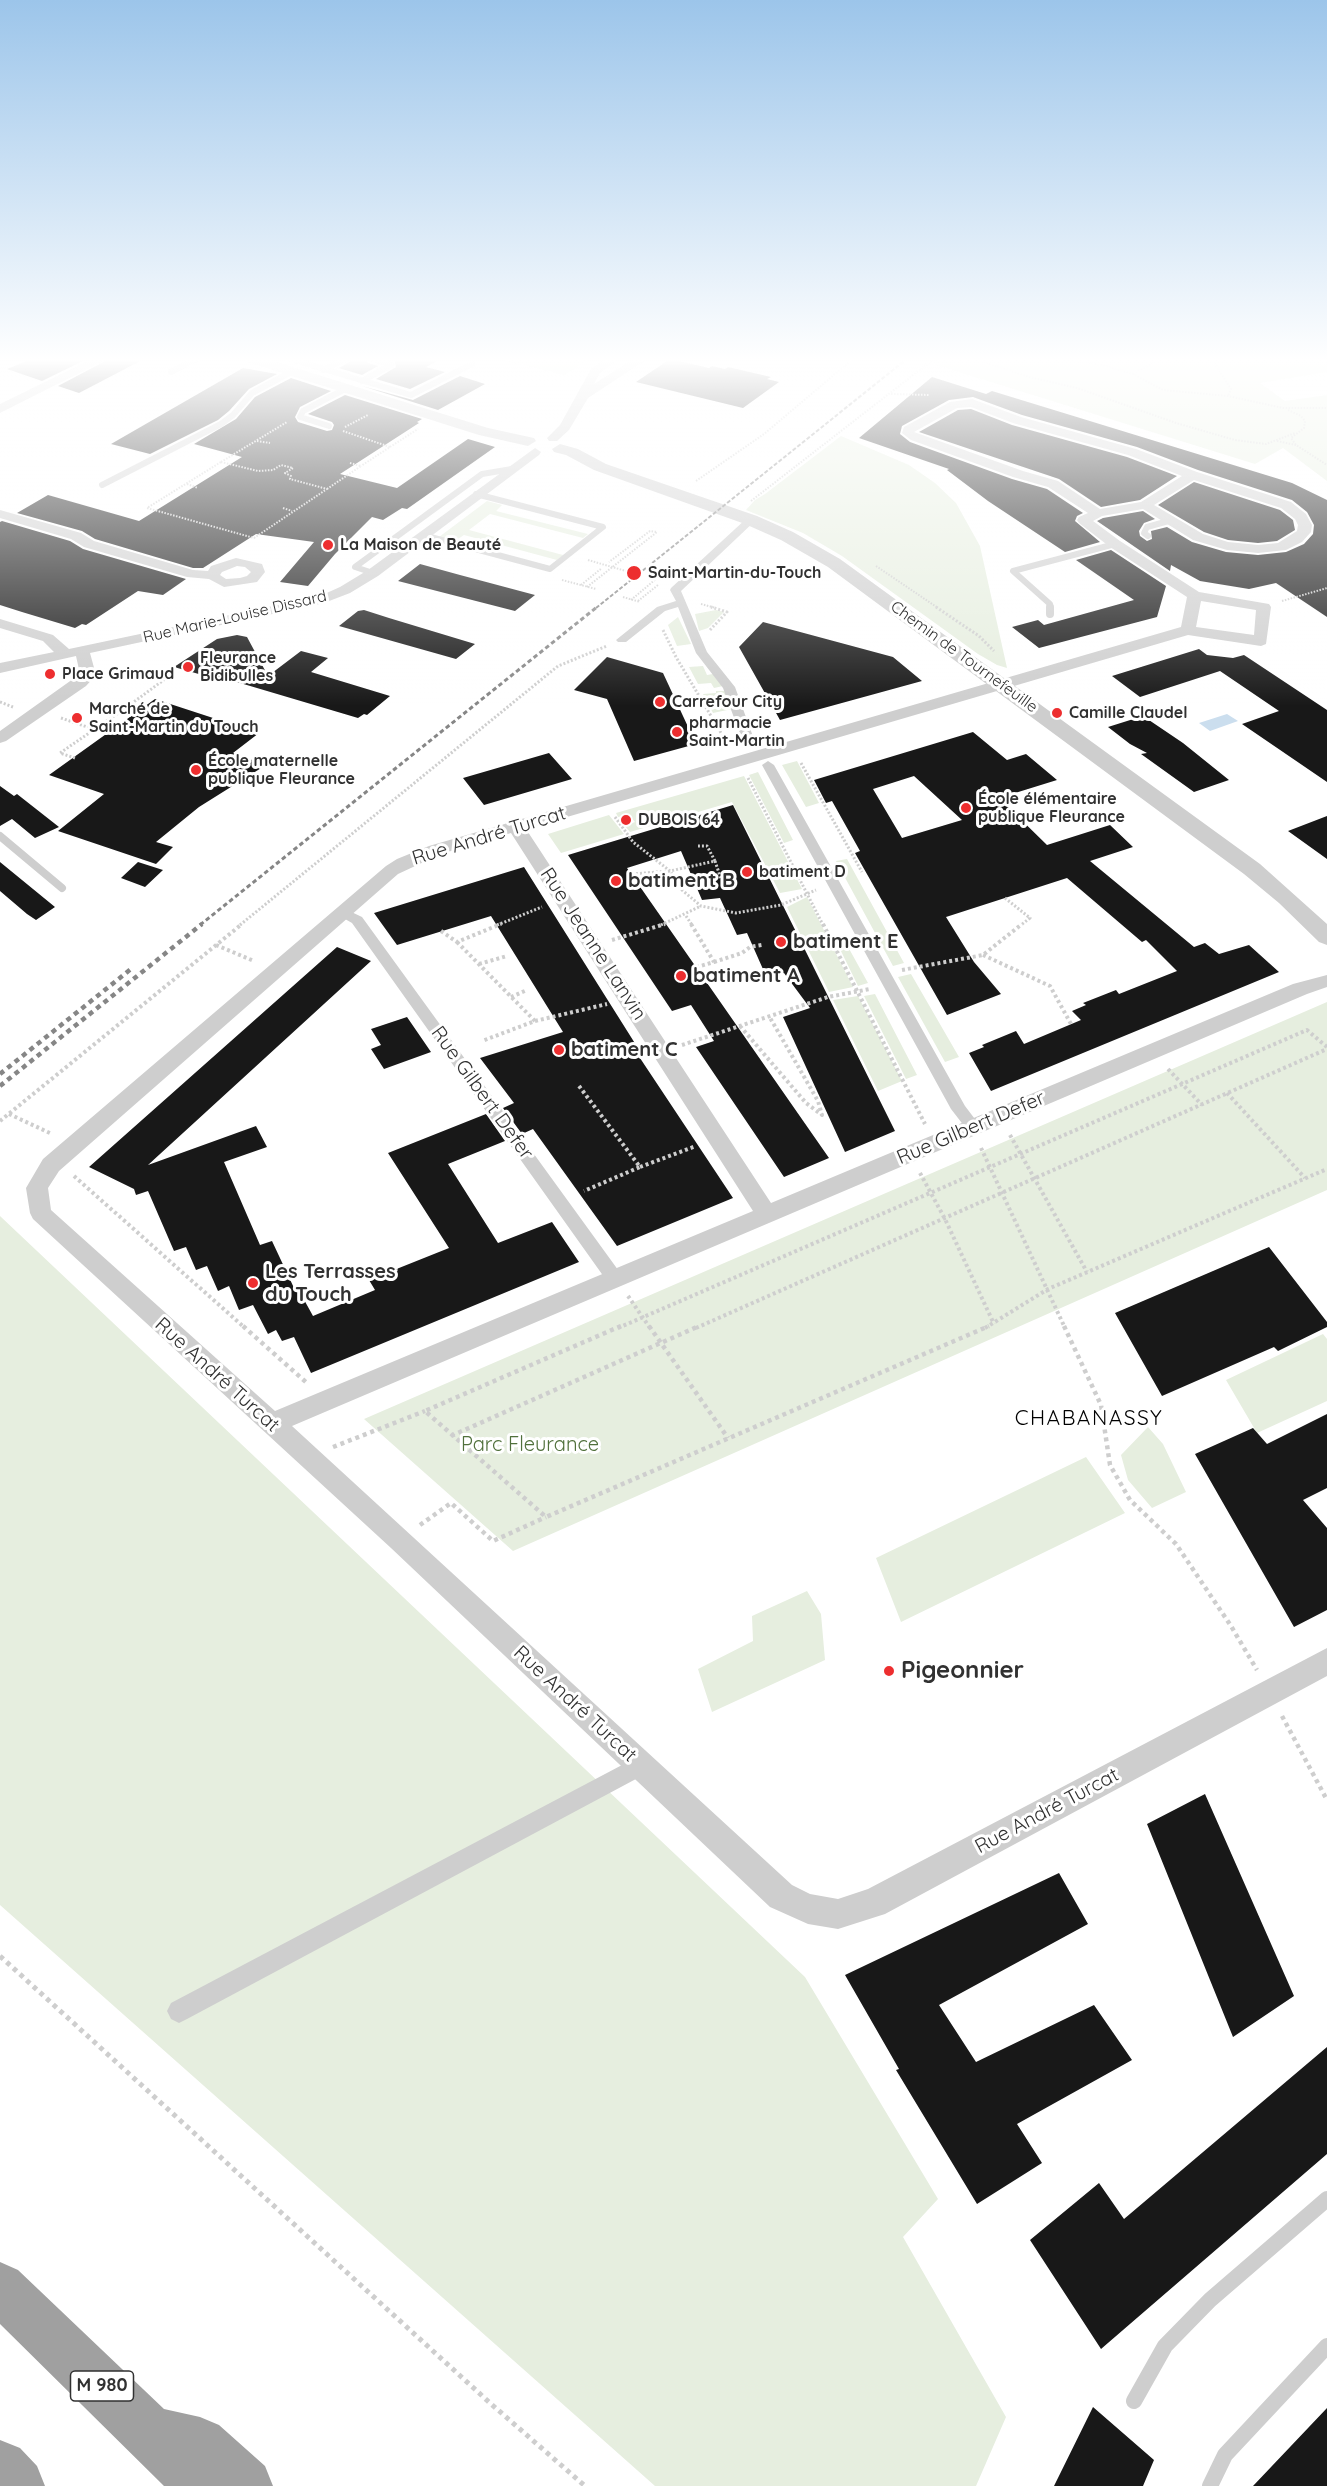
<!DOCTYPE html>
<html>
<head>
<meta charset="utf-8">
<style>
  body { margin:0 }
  canvas { display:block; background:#fff }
</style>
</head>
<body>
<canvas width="1327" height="2486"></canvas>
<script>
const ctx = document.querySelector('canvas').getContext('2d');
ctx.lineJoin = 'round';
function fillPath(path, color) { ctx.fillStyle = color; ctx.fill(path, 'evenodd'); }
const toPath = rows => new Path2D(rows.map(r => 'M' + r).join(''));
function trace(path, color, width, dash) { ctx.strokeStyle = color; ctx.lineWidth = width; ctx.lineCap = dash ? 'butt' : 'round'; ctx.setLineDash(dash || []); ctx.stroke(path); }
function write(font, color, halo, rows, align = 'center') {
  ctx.font = font + ' Quicksand,sans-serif'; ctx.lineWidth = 6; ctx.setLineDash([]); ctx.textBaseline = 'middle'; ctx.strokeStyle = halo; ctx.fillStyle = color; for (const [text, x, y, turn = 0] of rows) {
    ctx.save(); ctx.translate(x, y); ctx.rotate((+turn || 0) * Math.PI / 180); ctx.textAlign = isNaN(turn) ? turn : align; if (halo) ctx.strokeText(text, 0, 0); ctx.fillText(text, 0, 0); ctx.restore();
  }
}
fillPath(toPath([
  [495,358,592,358,564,375],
  [940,358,1327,358,1327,372,1260,383,1285,401,1327,395,1327,481,1283,448,1255,464,933,364],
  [841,436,909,465,935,483,956,503,980,546,1007,668,997,665,978,654,842,556,803,533,746,510,755,500,765,494],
  [487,501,502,505,496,511,588,534,583,538,490,514,469,530,563,555,557,560,464,535,455,541,439,537],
  [716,610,724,612,708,628,699,631,695,614],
  [678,617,691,644,677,646,668,625],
  [703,666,707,675,713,674,723,686,714,688,711,683,698,684,689,667],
  [716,691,727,691,732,709,713,713,703,694,716,693],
  [797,761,819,803,806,807,782,765],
  [758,772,793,840,784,843,749,775],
  [744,776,802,889,780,893,732,802,630,832,625,826,635,822,629,815,618,817,616,813],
  [609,815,624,834,561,853,548,834],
  [847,859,904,963,893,966,836,861],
  [807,897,853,987,829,992,787,907],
  [847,945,868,983,858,986,839,947],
  [911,974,959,1057,945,1062,898,977],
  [875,994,917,1075,906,1079,864,996],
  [858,996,902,1081,878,1091,833,1000],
  [1327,1002,1327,1190,513,1551,364,1419],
  [0,1216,805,1977,938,2199,903,2237,1006,2417,976,2486,655,2486,0,1905],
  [1323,1334,1327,1339,1327,1401,1257,1433,1226,1380],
  [1148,1427,1163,1444,1186,1492,1152,1508,1128,1480,1121,1455],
  [1086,1457,1125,1513,901,1622,876,1558],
  [807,1591,821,1614,825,1660,712,1712,698,1669,753,1641,752,1616]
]), '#e6eedf');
fillPath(toPath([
  [1227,714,1238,721,1210,731,1199,723]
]), '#cbdeee');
fillPath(toPath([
  [34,358,89,358,42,381,7,369],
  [111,358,146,358,79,393,58,386],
  [352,358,365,358,368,363,378,366,362,375,339,368,350,362],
  [387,358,443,358,426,367,445,372,410,389,376,379,396,367,395,361],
  [670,359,709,368,712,366,725,369,728,367,771,377,767,379,779,382,743,408,636,382],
  [243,368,277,374,249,389,229,411,218,420,150,454,111,444],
  [460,376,485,384,438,410,362,386,413,400],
  [932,377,986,394,992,391,1292,483,1327,500,1327,617,1276,583,1249,589,1200,581,1171,565,1170,571,1097,521,1103,518,1143,511,1155,519,1144,523,1139,531,1140,536,1147,541,1152,539,1151,531,1167,527,1192,542,1226,552,1258,555,1286,552,1304,544,1313,534,1314,525,1307,512,1292,500,1198,470,1137,447,1022,415,973,397,949,400,902,426,900,434,910,442,1012,479,1047,489,1083,513,1077,516,1075,521,1100,542,1065,552,988,501,947,470,949,469,859,438],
  [291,378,331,391,300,407,295,417,298,422,327,431,332,430,334,425,332,422,308,414,345,395,422,419,417,422,419,423,340,474,397,488,468,439,495,447,407,509,402,508,383,520,372,517,335,554,308,586,280,582,314,542,256,534,203,568,193,568,95,539,82,531,17,513,48,495,139,521,242,457,194,444,236,419,255,397],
  [971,409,1012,425,1127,457,1177,476,1140,500,1101,507,1059,479,919,432,958,410],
  [1194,482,1280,510,1293,520,1295,530,1277,541,1258,543,1228,540,1204,532,1158,505],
  [2,521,70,541,83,549,186,579,163,595,138,591,86,625,82,624,75,628,22,612,0,605,0,522],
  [1111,550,1166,586,1157,617,1039,648,1012,627,1038,620,1044,625,1134,600,1076,560],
  [420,564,460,575,535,595,515,611,398,581],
  [364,610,389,618,475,644,456,659,339,626,358,611],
  [763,622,893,657,922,681,780,720,739,647],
  [237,635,247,637,268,676,301,651,328,658,311,672,390,696,367,715,364,714,358,718,230,680,227,682,174,667,217,639],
  [1199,649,1207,655,1233,658,1244,655,1327,710,1327,782,1242,724,1279,711,1220,671,1140,697,1112,676],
  [607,657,663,673,696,744,634,761,607,699,574,690],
  [155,699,259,733,233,753,266,765,199,807,156,842,173,847,156,864,58,831,104,794,49,775],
  [1143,716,1183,743,1229,780,1194,792,1141,754,1147,753,1130,744,1108,727],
  [973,732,1007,760,1026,754,1057,780,999,798,1047,845,1110,825,1133,847,1090,861,1194,947,1205,943,1219,954,1249,945,1279,972,991,1091,969,1053,984,1047,982,1045,1016,1031,1024,1044,1081,1020,1072,1011,1086,1005,1083,1003,1116,990,1119,994,1177,971,1146,940,1142,942,1067,878,946,917,974,962,1001,994,947,1015,855,853,860,851,832,801,826,803,814,780],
  [914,776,962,820,902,838,873,789],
  [549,753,572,779,484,805,463,778],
  [0,786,14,796,17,794,59,827,35,838,12,819,0,826],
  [733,805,895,1131,845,1152,783,1017,810,1008,784,973,766,976,747,933,737,935,720,898,702,900,681,851,627,868,829,1158,784,1177,696,1047,714,1041,691,1005,672,1011,568,855],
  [1327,816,1327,859,1288,831],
  [0,862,55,907,36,920,27,914,0,891],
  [138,862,163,870,145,887,121,878],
  [524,867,636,1045,632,1046,733,1198,617,1246,533,1129,522,1134,503,1108,514,1103,480,1058,563,1032,491,916,397,945,374,913],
  [337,947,371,961,148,1165,256,1126,267,1147,224,1162,260,1245,272,1241,294,1288,297,1287,313,1316,375,1290,369,1280,449,1248,388,1153,486,1114,505,1141,448,1164,498,1243,552,1222,579,1262,311,1373,294,1337,282,1341,276,1330,268,1334,253,1305,239,1310,229,1286,218,1291,207,1266,196,1270,186,1247,174,1251,148,1191,136,1195,134,1189,89,1167],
  [407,1017,431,1052,384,1069,371,1049,381,1045,371,1029],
  [1269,1247,1327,1322,1327,1327,1278,1351,1274,1347,1162,1396,1115,1313],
  [1327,1414,1327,1488,1303,1500,1327,1528,1327,1610,1294,1627,1195,1454,1253,1428,1267,1444],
  [1205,1794,1294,1996,1233,2037,1147,1824],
  [1059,1873,1088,1924,939,2005,976,2062,1094,2005,1132,2060,1017,2124,1042,2163,977,2204,896,2070,899,2069,845,1975],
  [1327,2047,1327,2154,1101,2349,1030,2240,1099,2183,1124,2219],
  [1093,2407,1154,2460,1143,2486,1054,2486],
  [1327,2408,1327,2486,1253,2486]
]), '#181818');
trace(toPath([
  [972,358,1029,377,1077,388,1176,423,1235,440,1266,444,1295,433],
  [1056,358,1103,365,1133,374,1163,390,1228,396,1283,408,1327,408],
  [1211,358,1231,389,1228,396],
  [1133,374,1162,358],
  [891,394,929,395],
  [1288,410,1301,416,1305,421,1304,428,1291,438,1296,445,1327,465],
  [345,427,368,415],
  [343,431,390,447,361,466],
  [257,441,270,443],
  [1277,441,1296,445],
  [390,447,418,429],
  [221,462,258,471,273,470,281,465,293,468,285,473,291,476,290,479,327,489,254,538,147,508,221,462],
  [221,462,287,422],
  [696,481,764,434,854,358],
  [187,484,198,488],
  [327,489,361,466,350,463],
  [751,501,935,358],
  [283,508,292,511],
  [588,560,626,571],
  [876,566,938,608],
  [562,580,596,589],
  [581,585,602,568],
  [587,587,657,532,650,531,609,562],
  [623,597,640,602],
  [631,600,669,568],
  [638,601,658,585],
  [1282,601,1327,588],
  [701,604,716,608]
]), '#cecece', 2, [1.5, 1.5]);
trace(toPath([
  [936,607,979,636,994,651],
  [663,630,676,657,727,743],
  [710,630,727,612,711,607],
  [140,676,146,673,165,678],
  [0,702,13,707],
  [131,704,165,679,174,679],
  [61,718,93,729],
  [75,758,60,753,130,705,143,709],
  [801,763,862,872],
  [748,778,823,925],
  [615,817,633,842,670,871,715,861,707,846,698,846],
  [715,861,721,879],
  [632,874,670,871,682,890,701,906,736,913,781,905,816,890],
  [1005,898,1030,918,1021,925],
  [686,916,692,925],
  [240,925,558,666,607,646],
  [497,925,542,907],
  [661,925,701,906]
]), '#cecece', 3, [2, 2]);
trace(toPath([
  [691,924,714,962,697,967],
  [823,924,925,1124],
  [441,931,457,942,501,924],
  [612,940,665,924],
  [457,942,535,1021,482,1041],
  [216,945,254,961],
  [983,955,1050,986,1071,1024],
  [714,962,742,953,750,947,762,945],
  [479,964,507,956],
  [902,970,983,955,1022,924],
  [511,997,527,990],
  [535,1021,607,1004],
  [740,1026,806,1103,822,1115,818,1101,769,1016],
  [682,1045,828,997,870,989],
  [1168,1069,1202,1105],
  [579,1086,640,1167,584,1191],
  [1227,1093,1305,1178],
  [9,1114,52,1134],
  [0,1121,242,924],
  [1010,1135,1087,1272],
  [981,1148,1065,1328],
  [640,1167,696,1146],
  [920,1173,945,1219,994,1324],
  [74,1176,245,1328],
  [628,1296,650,1328],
  [618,1328,1307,1030,1327,1047],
  [696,1328,1327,1049],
  [985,1328,1048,1289,1327,1169]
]), '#cecece', 4, [3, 3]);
trace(toPath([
  [243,1326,308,1384],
  [621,1326,425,1411,546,1517,989,1326],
  [649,1326,728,1438],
  [1064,1326,1101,1405,1110,1465,1130,1500,1176,1544,1231,1626,1257,1670],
  [451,1436,699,1326],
  [333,1447,425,1411],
  [420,1525,451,1503,493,1541,546,1517],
  [1282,1716,1327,1800]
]), '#cecece', 4.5, [4, 4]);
trace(toPath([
  [0,1956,490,2403,585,2486]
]), '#cecece', 5, [4.5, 4.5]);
trace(toPath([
  [287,358,411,395,472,364],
  [323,370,347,358],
  [171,372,198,358],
  [362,381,391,365,370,358],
  [329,426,300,417,303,411,345,389],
  [102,485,221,424,233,415,252,393,291,372],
  [423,535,550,569,603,527,476,494],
  [1148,536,1144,533,1147,527,1172,520],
  [373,573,355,567,482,474,512,469],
  [1050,608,1050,604,1013,571,1115,544]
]), '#cecece', 6);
trace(toPath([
  [1050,607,1050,614],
  [0,836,62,888]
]), '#cecece', 8);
trace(toPath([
  [1134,2401,1165,2346,1210,2300,1327,2199],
  [1210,2486,1225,2455,1327,2346]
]), '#cecece', 16);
fillPath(toPath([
  [747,518,756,520,681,591,707,652,735,687,755,742,749,746,743,742,723,688,696,653,678,607,665,611,626,642,618,642,616,640,657,607,676,601,670,590,671,588,747,518],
  [768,761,774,765,965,1106,981,1127,978,1131,968,1131,951,1109,762,765,768,761],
  [343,908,362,917,621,1274,623,1279,621,1284,615,1286,609,1284,352,923,338,915,336,912,338,909,343,908],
  [641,1755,649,1758,652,1765,649,1772,187,2019,179,2023,171,2019,167,2011,171,2003,641,1755]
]), '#cecece');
fillPath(toPath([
  [94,358,109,358,0,413,0,404,94,358],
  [606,358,620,358,600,373,594,384,635,358,649,358,588,398,569,430,557,441,549,441,547,438,560,425,591,369,606,358],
  [972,399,1021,417,1136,449,1197,472,1291,502,1306,514,1312,525,1311,532,1302,542,1286,550,1258,553,1227,550,1193,540,1143,509,1102,516,1093,521,1120,541,1199,592,1269,604,1271,607,1266,644,1261,646,1188,635,526,829,771,1203,1293,984,1327,975,1327,987,1307,994,292,1426,792,1885,810,1894,838,1899,868,1889,1327,1648,1327,1676,885,1914,838,1929,808,1924,770,1907,391,1548,33,1219,30,1213,26,1188,43,1159,386,866,397,859,429,846,1181,627,1187,597,1110,547,1079,523,1077,520,1079,517,1088,513,1048,487,1013,477,911,440,902,433,904,427,950,402,972,399],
  [971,407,1013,423,1128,455,1182,476,1141,502,1100,509,1058,481,1023,471,914,432,957,408,971,407],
  [1194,480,1281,508,1295,519,1298,525,1297,531,1278,543,1258,545,1228,542,1203,534,1154,505,1194,480],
  [1201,601,1256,610,1254,635,1196,627,1201,601],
  [511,833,753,1211,275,1411,51,1210,48,1188,59,1171,398,874,441,854,511,833],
  [535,448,541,452,539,455,378,576,350,593,324,603,90,653,96,675,86,686,6,741,0,743,0,731,80,674,76,656,0,673,0,663,54,652,43,641,0,628,0,619,53,635,69,649,320,596,340,587,368,570,535,448],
  [0,510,81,533,94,541,193,570,208,571,211,566,236,558,262,564,265,572,257,582,224,587,209,579,187,577,84,547,71,539,0,518,0,510],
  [237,566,245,567,251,572,247,576,240,578,226,579,220,575,222,572,237,566]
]), '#cecece');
fillPath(toPath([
  [242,358,264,358,488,428,534,438,536,441,528,446,479,435,244,361,242,358],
  [560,444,578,449,606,464,757,516,793,532,840,559,1260,864,1327,924,1327,945,1319,942,1279,903,1244,874,828,567,781,540,745,524,594,470,566,455,554,452,552,449,560,444]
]), '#cecece');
fillPath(toPath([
  [0,2262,18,2270,164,2409,200,2417,219,2425,265,2466,273,2486,164,2486,0,2324,0,2262],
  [0,2440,20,2448,37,2466,45,2486,0,2486,0,2440]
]), '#a0a0a0');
trace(toPath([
  [596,608,908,358]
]), '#868686', 2, [4, 2]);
trace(toPath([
  [200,925,597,607]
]), '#868686', 3, [4.5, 3]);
trace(toPath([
  [0,1074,131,969],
  [0,1086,202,924]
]), '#868686', 4.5, [5, 4.5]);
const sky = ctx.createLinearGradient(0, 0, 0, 706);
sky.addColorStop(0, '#9cc5ea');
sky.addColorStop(0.51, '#fff');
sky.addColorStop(1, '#ffffff00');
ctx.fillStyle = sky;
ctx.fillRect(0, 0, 1327, 706);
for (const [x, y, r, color] of [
  [328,545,6,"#ed2e2f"],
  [634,573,8,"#ed2e2f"],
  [188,667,6,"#ed2e2f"],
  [50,674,6,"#ed2e2f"],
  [660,702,6,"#ed2e2f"],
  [1057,713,6,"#ed2e2f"],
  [77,718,6,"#ed2e2f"],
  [677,732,6,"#ed2e2f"],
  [196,770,6,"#ed2e2f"],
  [966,808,6,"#ed2e2f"],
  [626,820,6,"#ed2e2f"],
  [747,872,6,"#ed2e2f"],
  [616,881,6,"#ed2e2f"],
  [781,942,6,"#ed2e2f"],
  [681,976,6,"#ed2e2f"],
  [559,1050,6,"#ed2e2f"],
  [253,1283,6,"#ed2e2f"],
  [889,1671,6,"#ed2e2f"]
]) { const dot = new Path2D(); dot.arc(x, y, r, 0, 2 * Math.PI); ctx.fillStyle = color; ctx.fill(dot); trace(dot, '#fff', 2); }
write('bold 16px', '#313131', '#fff', [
  ["La Maison de Beauté",340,545],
  ["Saint-Martin-du-Touch",648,573],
  ["Fleurance",200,658],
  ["Bidibulles",200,676],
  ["Place Grimaud",62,674],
  ["Carrefour City",672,702],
  ["Marché de",89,709],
  ["Saint-Martin du Touch",89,727],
  ["Camille Claudel",1069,713],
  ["pharmacie",689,723],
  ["Saint-Martin",689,741],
  ["École maternelle",208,761],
  ["publique Fleurance",208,779],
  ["École élémentaire",978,799],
  ["publique Fleurance",978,817],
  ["DUBOIS 64",638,820],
  ["batiment D",759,872]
], 'left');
write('16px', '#313131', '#fff', [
  ["Rue Marie-Louise Dissard",235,617,-13],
  ["Chemin de Tournefeuille",964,657,36]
]);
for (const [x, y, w] of [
  [102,2386,63]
]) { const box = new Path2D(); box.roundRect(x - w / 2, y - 15, w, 30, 4.5); ctx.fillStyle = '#fff'; ctx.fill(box); trace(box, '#313131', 1.5); }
write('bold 18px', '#313131', null, [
  ["M 980",102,2386]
]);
write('20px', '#313131', '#fff', [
  ["Rue André Turcat",489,836,-17],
  ["Rue Jeanne Lanvin",593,944,57],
  ["Rue Gilbert Defer",482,1093,54],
  ["Rue Gilbert Defer",971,1128,-23],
  ["Rue André Turcat",217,1375,42],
  ["Rue André Turcat",575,1704,43],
  ["Rue André Turcat",1047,1811,-28]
]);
write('bold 20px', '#313131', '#fff', [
  ["batiment B",628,881],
  ["batiment E",793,942],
  ["batiment A",693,976],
  ["batiment C",571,1050],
  ["Les Terrasses",265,1272],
  ["du Touch",265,1295]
], 'left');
write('20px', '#50703b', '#fff', [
  ["Parc Fleurance",530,1445]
]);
ctx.letterSpacing = '1.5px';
write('21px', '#000', '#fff', [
  ["CHABANASSY",1089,1419]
]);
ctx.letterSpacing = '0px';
write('bold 24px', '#313131', '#fff', [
  ["Pigeonnier",901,1671]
], 'left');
</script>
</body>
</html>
